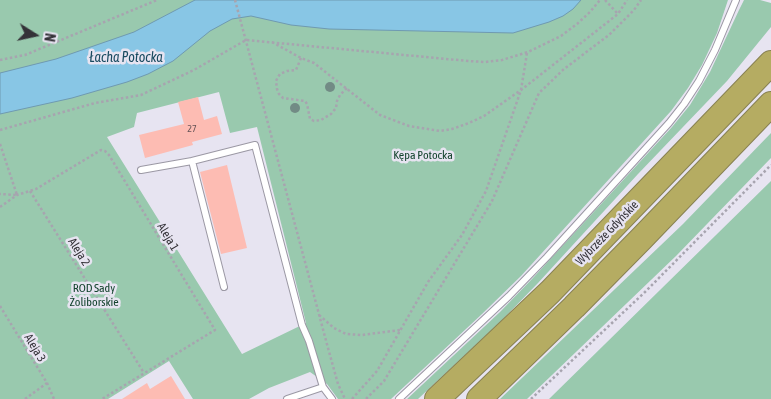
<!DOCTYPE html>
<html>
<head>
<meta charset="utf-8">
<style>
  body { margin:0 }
  #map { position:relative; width:771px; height:399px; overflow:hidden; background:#e7e4f1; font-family:"Asap Condensed",sans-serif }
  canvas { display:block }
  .north { position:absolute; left:10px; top:10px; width:50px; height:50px; -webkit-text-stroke:4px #e7e4f1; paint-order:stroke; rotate:100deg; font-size:14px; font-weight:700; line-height:20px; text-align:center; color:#343238 }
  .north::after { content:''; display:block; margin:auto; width:18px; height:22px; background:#343238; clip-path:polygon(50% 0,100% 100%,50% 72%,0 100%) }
</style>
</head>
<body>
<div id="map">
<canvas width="771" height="399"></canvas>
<div class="north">N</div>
</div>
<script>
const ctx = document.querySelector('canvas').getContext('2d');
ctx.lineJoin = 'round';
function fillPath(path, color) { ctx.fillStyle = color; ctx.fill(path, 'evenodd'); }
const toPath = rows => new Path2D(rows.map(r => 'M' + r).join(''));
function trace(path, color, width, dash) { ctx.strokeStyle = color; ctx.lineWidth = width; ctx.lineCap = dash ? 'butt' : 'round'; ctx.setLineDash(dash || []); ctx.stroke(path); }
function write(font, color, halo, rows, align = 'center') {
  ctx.font = font + ' "Asap Condensed",sans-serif'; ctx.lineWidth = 5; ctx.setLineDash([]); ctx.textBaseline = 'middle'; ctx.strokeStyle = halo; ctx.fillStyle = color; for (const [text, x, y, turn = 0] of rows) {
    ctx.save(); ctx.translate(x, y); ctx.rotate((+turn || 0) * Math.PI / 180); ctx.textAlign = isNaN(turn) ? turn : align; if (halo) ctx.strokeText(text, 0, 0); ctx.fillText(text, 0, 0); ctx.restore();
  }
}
fillPath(toPath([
  [0,0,728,0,717,33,702,65,688,88,671,111,521,276,482,314,391,399,338,399,327,384,310,372,269,388,249,399,193,399,169,361,108,399,0,399],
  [219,92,230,133,257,127,306,323,242,354,107,137,134,127,137,113],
  [744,0,760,0,771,3,771,27,727,81,638,174,538,283,501,321,418,399,407,399,500,312,532,279,672,127,690,105,710,72,739,10],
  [771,133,771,158,676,256,527,399,500,399,683,224],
  [771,181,771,399,549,399]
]), '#99c9ae');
const water = toPath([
  [195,0,581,0,573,9,563,16,549,22,513,33,329,29,291,25,251,16,232,19,210,31,173,61,148,74,127,82,72,98,0,114,0,73,56,59,134,32,195,0]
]);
fillPath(water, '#88c6e5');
trace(water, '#6f9ab1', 1);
fillPath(toPath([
  [198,97,204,120,217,116,222,134,192,142,193,145,145,158,139,135,184,124,178,102],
  [227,165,247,248,221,254,200,172],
  [171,376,185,399,122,399,147,383,150,389]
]), '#fdbcb3');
const lane = toPath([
  [192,161,224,287],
  [141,170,192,161,255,145,302,325,309,341,323,387],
  [287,399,323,387,332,399],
  [399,399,509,296,547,257,669,123,684,104,699,81,715,50,736,0]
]);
const highway = toPath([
  [437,399,550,292,771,63],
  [479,399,574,307,642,238,771,104]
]);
trace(lane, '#9b98a4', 8);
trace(highway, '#888153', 26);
trace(toPath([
  [235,0,328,348,338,384,345,399],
  [605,0,618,14],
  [272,42,301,58,314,63,380,115,409,126,440,131,452,129,469,123,484,116,521,90,618,14,627,0],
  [301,58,296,70,287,71,280,74,278,77,276,81,277,89,279,94,283,98,305,101,307,104,310,119,314,121,321,120,331,114,336,108,337,101,340,95,347,88],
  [0,60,25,55,157,0],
  [0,130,95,103,141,95,194,70,246,40,468,61,485,62,502,60,528,52,561,36,577,24,590,12,600,0],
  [0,144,17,195,0,194],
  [30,191,144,373],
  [0,207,17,195,36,189,101,150,105,151,109,155,215,330,102,399],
  [0,306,47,383,54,399],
  [319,315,334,328,346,334,362,335,400,330],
  [25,399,47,383],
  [352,399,377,371,428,282,462,235,486,191,521,90,527,53],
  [366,399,384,381,492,201,539,93,564,69,609,35,634,10,641,0],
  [531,399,645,292,771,165]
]), '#a7a4af', 2.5, [2.5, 2.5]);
trace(lane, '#fff', 6);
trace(highway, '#b5ac62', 24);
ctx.fillStyle = '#728b85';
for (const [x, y] of [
  [330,87],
  [295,108]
]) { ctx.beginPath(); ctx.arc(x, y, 5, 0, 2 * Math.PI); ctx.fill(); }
write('10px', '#665457', null, [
  ["27",192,129]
]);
write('12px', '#13432d', '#e7e4f1', [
  ["Kępa Potocka",423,155],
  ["ROD Sady",94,288],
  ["Żoliborskie",94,302]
]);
write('12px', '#343238', '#e7e4f1', [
  ["Wybrzeże Gdyńskie",607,233,-46],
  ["Aleja 1",168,237,59],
  ["Aleja 2",79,252,58],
  ["Aleja 3",35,348,59]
]);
write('italic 14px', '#184a60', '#e7e4f1', [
  ["Łacha Potocka",126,58]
]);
</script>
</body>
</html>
